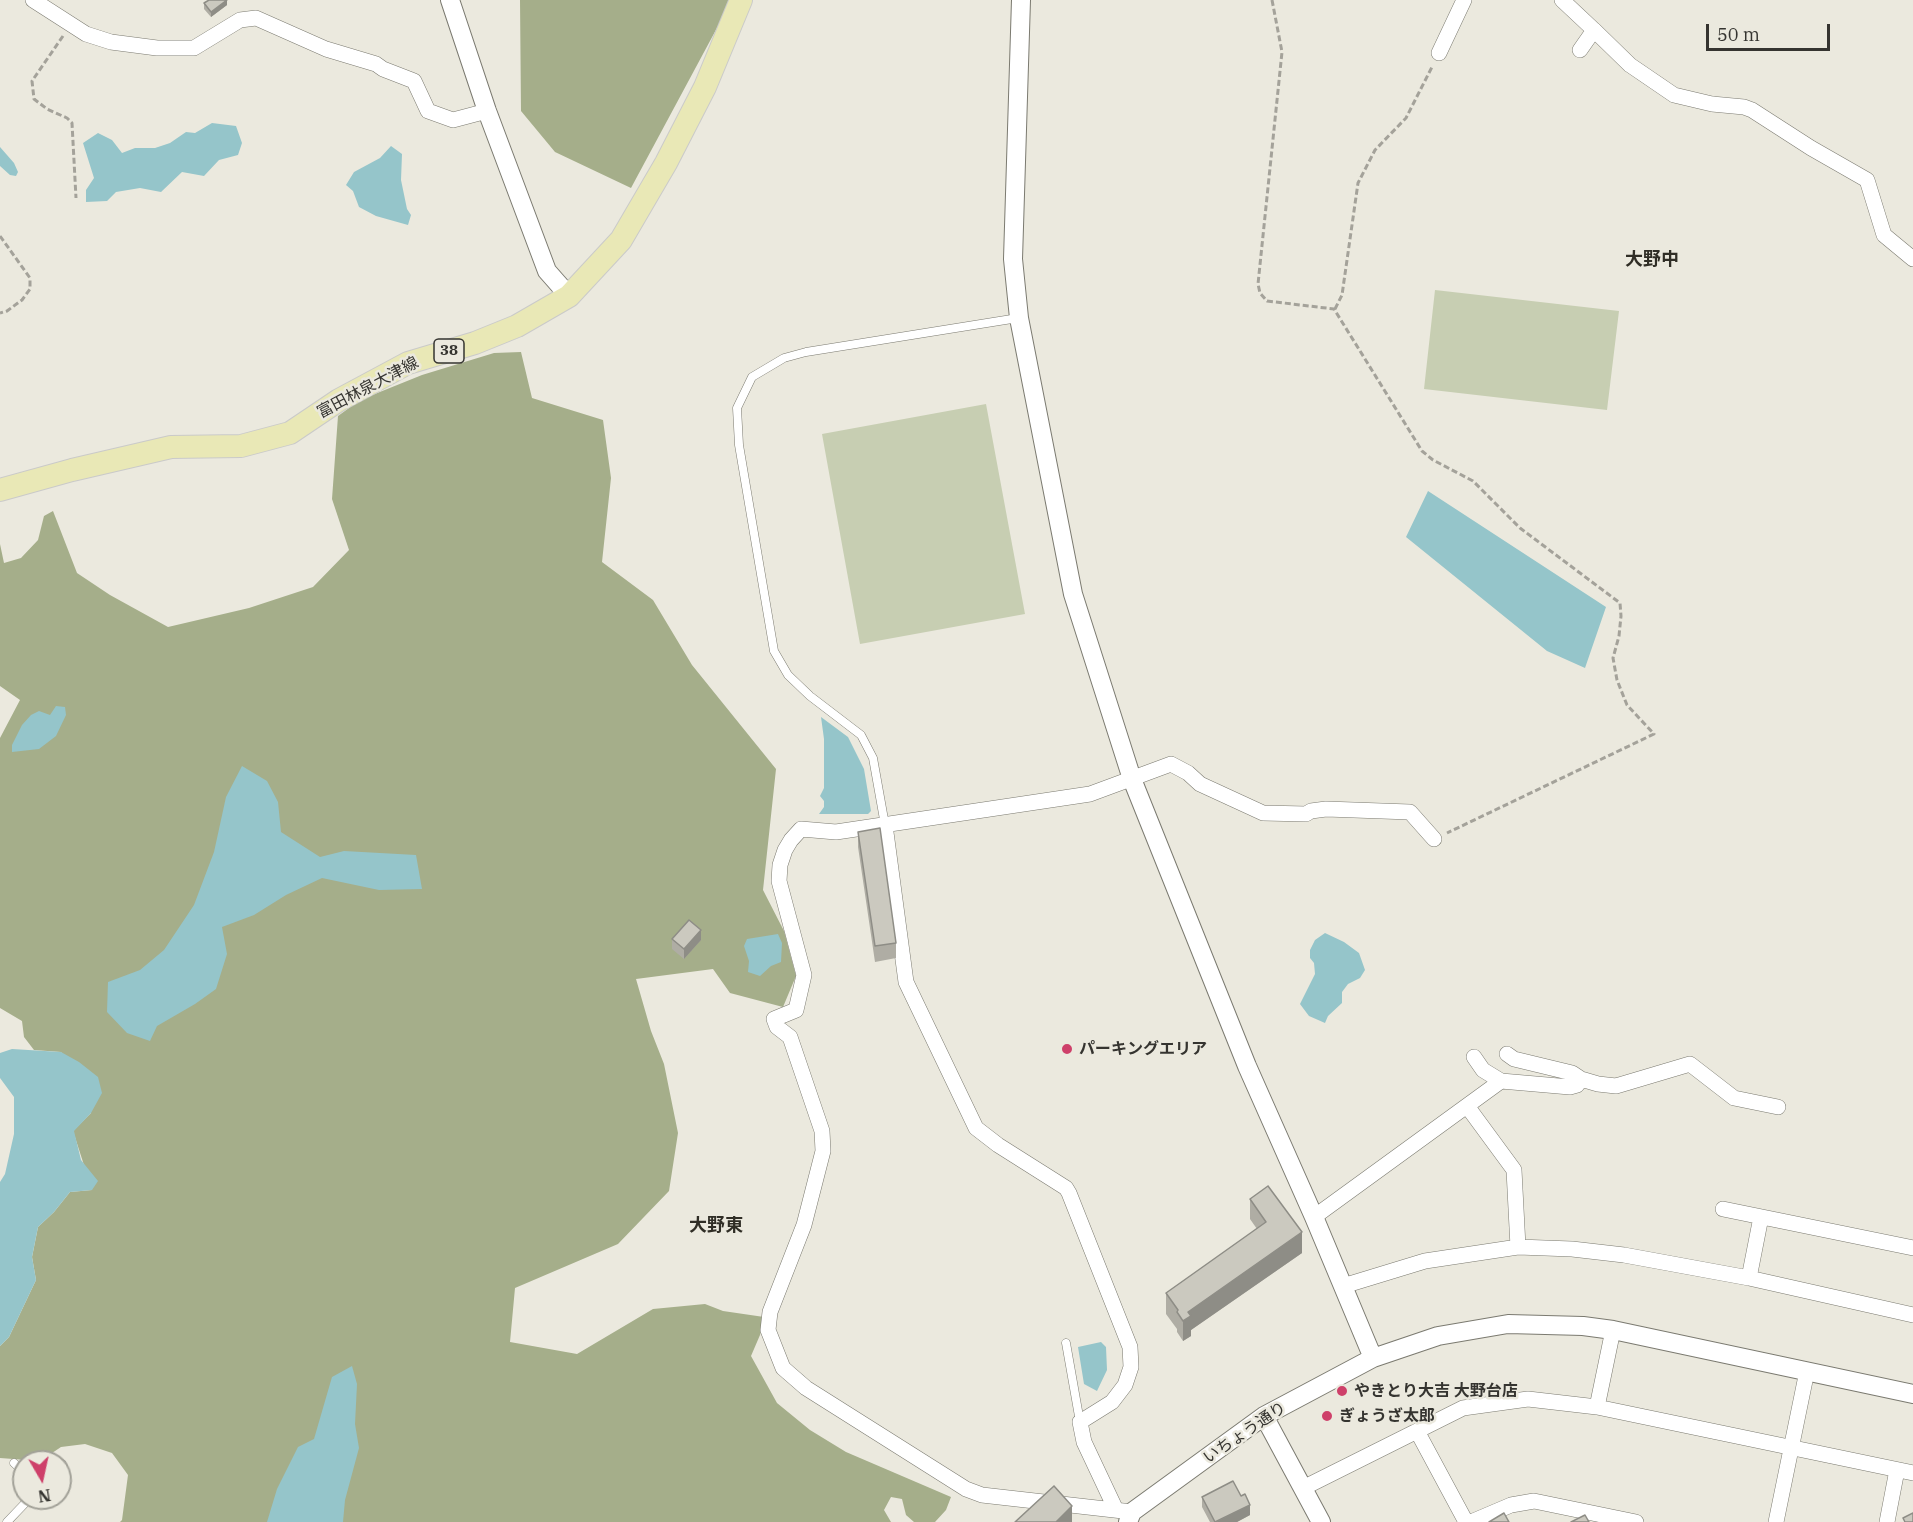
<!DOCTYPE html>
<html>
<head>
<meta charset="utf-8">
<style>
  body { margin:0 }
  #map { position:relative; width:1913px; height:1522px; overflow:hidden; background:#ebe9de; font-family:"IBM Plex Serif",serif }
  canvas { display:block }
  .north { position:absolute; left:12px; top:1450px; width:60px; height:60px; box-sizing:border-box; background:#ebe9de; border:2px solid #a2a198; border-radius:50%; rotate:171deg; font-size:16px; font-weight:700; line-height:24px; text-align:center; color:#353430 }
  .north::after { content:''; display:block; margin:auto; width:21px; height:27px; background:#ce406a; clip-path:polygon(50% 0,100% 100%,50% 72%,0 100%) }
  .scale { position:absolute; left:1706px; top:24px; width:124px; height:27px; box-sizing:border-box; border:3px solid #353430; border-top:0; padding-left:8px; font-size:18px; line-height:21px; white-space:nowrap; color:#353430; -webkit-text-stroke:4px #ebe9de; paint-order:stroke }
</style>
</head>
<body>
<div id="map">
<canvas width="1913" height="1522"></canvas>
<div class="north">N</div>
<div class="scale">50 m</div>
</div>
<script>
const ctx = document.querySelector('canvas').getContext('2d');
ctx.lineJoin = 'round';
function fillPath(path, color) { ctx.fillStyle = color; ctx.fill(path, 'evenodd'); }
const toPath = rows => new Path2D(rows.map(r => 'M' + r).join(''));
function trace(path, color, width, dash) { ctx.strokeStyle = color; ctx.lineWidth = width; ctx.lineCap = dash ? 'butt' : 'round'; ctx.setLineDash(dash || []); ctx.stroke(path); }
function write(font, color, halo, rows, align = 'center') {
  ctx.font = font + ' "IBM Plex Serif","Noto Sans JP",serif'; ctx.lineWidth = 5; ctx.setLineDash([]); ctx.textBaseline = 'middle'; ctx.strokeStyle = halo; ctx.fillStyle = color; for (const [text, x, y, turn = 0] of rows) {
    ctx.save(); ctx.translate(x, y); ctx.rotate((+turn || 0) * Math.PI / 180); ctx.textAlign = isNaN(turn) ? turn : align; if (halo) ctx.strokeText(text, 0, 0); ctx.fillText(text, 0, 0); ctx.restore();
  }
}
fillPath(toPath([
  [1435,290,1619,311,1607,410,1424,389],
  [986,404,1025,614,860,644,822,434]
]), '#c7ceb2');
fillPath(toPath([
  [520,0,732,0,631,188,555,152,521,111],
  [521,352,532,398,603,420,611,478,602,562,653,600,692,665,776,769,763,890,784,931,796,976,783,1007,730,993,713,969,636,979,651,1031,664,1064,678,1133,669,1191,618,1244,515,1288,510,1342,577,1354,653,1309,705,1304,723,1311,764,1317,760,1335,751,1356,777,1403,810,1430,846,1452,951,1497,946,1510,935,1522,914,1522,906,1515,902,1499,891,1497,884,1510,891,1522,120,1522,122,1520,128,1475,112,1453,85,1444,61,1447,40,1461,0,1458,0,1346,9,1337,36,1280,32,1257,38,1227,54,1212,70,1192,92,1190,73,1131,91,1113,61,1052,34,1050,24,1037,22,1021,0,1008,0,738,20,700,0,686,0,544,4,563,21,558,38,540,44,516,53,511,77,573,110,595,168,627,249,608,313,587,349,550,332,499,338,416,360,400,422,375,494,353]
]), '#a5ae8a');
fillPath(toPath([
  [212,123,236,126,242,143,238,155,219,160,204,176,182,172,161,192,140,188,116,192,107,201,86,202,86,190,94,178,83,143,98,133,112,140,122,153,135,148,155,148,170,143,186,132,195,133],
  [391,146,402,154,401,180,407,209,411,215,408,225,376,216,359,207,353,191,346,185,354,172,380,158],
  [0,147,14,163,18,172,16,176,10,175,0,166],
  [1428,491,1606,607,1585,668,1547,651,1406,537],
  [56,706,65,707,66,715,56,736,39,749,12,752,12,745,22,725,31,715,39,711,50,715],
  [821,717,848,737,864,769,871,811,868,814,819,814,824,807,824,801,820,796,824,788,824,739],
  [242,766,267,781,278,802,281,832,320,857,344,851,416,855,422,889,379,890,322,878,286,895,254,915,222,927,227,954,216,989,195,1004,157,1026,150,1041,127,1033,107,1012,108,982,140,970,164,950,194,905,214,852,226,797],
  [1325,933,1344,942,1359,953,1365,970,1360,978,1348,984,1342,992,1342,1003,1328,1016,1325,1023,1309,1016,1300,1004,1315,974,1314,963,1310,958,1310,950,1315,940],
  [778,934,782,943,781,962,771,966,760,976,748,972,749,961,744,946,747,939],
  [12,1049,61,1052,79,1062,98,1077,102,1093,91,1113,74,1131,81,1160,98,1181,92,1190,70,1192,54,1212,38,1227,32,1257,36,1280,9,1337,0,1346,0,1182,5,1174,14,1134,14,1097,0,1078,0,1053],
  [1101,1342,1106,1347,1107,1370,1097,1391,1084,1384,1078,1347],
  [352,1366,357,1384,355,1424,359,1448,345,1500,343,1522,267,1522,277,1489,298,1447,314,1439,332,1377]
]), '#95c5ca');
const service = toPath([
  [885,825,873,758,861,735,810,696,788,675,774,651,739,445,737,408,752,377,784,358,806,352,1018,318],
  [1066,1343,1080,1422],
  [14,1463,24,1472],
  [60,1466,62,1464],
  [7,1522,30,1498]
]);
const minor = toPath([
  [33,0,86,34,111,42,157,48,194,48,240,20,256,18,326,49,376,64,383,69,414,81,428,111,453,120,487,111],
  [1562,0,1594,30],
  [1580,50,1594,30,1630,65,1674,95,1712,104,1744,107,1752,110,1811,148,1867,180,1884,235,1913,259],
  [1439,53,1464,0],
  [885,825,906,982,976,1128,998,1145,1066,1188,1069,1193,1130,1347,1131,1367,1125,1385,1112,1402,1080,1422,1084,1442,1116,1510],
  [1507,1054,1514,1059,1572,1073,1581,1079,1598,1084,1616,1086,1690,1064,1734,1098,1778,1107],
  [1474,1057,1483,1070,1501,1081,1570,1087,1577,1085,1581,1079],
  [1467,1106,1514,1170,1518,1247],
  [1723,1209,1913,1248],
  [1314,1217,1501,1081],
  [1749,1278,1761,1217],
  [1343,1286,1425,1261,1518,1247,1572,1249,1624,1255,1749,1278,1913,1315],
  [1597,1407,1613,1330],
  [1417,1431,1466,1522],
  [1303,1488,1463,1408,1528,1399,1597,1407,1913,1473],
  [1132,1512,982,1495,966,1489,806,1388,783,1368,768,1330,770,1312,804,1225,823,1151,822,1131,790,1037,777,1027,774,1019,796,1010,804,975,779,881,780,865,785,850,791,840,801,829,836,832,1090,794,1171,764,1188,773,1200,784,1263,813,1306,814,1311,811,1326,809,1410,812,1434,839],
  [1471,1522,1511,1505,1534,1501,1636,1522],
  [1776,1522,1807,1371],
  [1887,1522,1897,1470]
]);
const tertiary = toPath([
  [450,0,487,111,547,271,569,296],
  [1021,0,1013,259,1019,318,1073,594,1132,779,1247,1066,1314,1217,1373,1358],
  [1264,1416,1321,1522],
  [1128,1522,1132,1512,1264,1416,1373,1358,1438,1336,1508,1324,1583,1326,1613,1330,1913,1394]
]);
const primary = toPath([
  [0,490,72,470,171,447,241,446,290,433,339,400,408,363,475,343,517,326,569,296,621,240,666,163,705,87,741,0]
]);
trace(service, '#7b7a70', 9);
trace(minor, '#7b7a70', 16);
trace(tertiary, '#7b7a70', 20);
trace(primary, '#cacac9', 24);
trace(toPath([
  [1272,0,1282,52,1258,284,1260,293,1267,301,1334,309,1422,451,1433,460,1473,481,1520,528,1620,603,1621,616,1619,636,1613,658,1617,680,1627,705,1654,734,1447,833],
  [63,36,32,81,34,99,47,109,67,118,72,123,76,198],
  [0,236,30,278,30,289,22,300,7,311,0,313],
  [1335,309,1342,295,1358,183,1375,150,1406,118,1433,65]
]), '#a4a29a', 3, [6, 3]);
trace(service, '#fff', 8);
trace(minor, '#fff', 15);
trace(tertiary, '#fff', 18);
trace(primary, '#e9e8b6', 22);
fillPath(toPath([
  [204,3,227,5,211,17,204,9],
  [858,832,896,943,896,958,875,962,858,847],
  [672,939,701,940,684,959,672,949],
  [1250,1199,1302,1253,1191,1330,1191,1336,1183,1341,1177,1332,1177,1329,1166,1314,1166,1293,1257,1229,1250,1219],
  [1202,1497,1250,1515,1237,1522,1210,1522,1202,1507]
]), '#afada4');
fillPath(toPath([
  [227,0,227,5,211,17,211,12],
  [701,930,701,940,684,959,684,949],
  [1302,1232,1302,1253,1191,1330,1191,1336,1183,1341,1183,1321,1188,1312],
  [1250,1505,1250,1515,1237,1522,1216,1522],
  [1072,1506,1072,1522,1056,1522]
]), '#8e8d86');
const building = toPath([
  [209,0,227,0,211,12,204,3,209,0],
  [880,828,896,943,875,946,858,832,880,828],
  [689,920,701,930,684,949,672,939,689,920],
  [1268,1186,1302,1232,1188,1312,1191,1316,1183,1321,1177,1312,1178,1310,1166,1293,1266,1222,1250,1199,1268,1186],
  [1233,1481,1241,1496,1245,1494,1250,1505,1215,1522,1202,1497,1233,1481],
  [1054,1486,1072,1506,1056,1522,1015,1522,1054,1486],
  [1504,1513,1509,1522,1489,1522,1504,1513],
  [1913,1513,1913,1522,1905,1522,1903,1518,1913,1513],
  [1585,1515,1589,1522,1571,1522,1585,1515]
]);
fillPath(building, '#cbc9bf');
trace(building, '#8e8d86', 1.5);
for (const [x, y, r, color] of [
  [1067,1049,6,"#ce406a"],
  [1342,1391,6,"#ce406a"],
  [1327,1416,6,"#ce406a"]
]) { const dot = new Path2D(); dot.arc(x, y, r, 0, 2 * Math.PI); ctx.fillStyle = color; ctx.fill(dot); trace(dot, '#ebe9de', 2); }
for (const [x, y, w] of [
  [449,351,30]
]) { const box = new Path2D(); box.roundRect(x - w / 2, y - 12, w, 24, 4.5); ctx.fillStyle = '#ebe9de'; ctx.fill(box); trace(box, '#353430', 1.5); }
write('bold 15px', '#353430', null, [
  ["38",449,351]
]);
write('16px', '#353430', '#ebe9de', [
  ["富田林泉大津線",368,388,-28],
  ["いちょう通り",1245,1433,-34]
]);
write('bold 16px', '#353430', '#ebe9de', [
  ["パーキングエリア",1079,1049],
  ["やきとり大吉 大野台店",1354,1391],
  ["ぎょうざ太郎",1339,1416]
], 'left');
write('bold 18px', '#302e26', '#ebe9de', [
  ["大野中",1652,260],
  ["大野東",716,1226]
]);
</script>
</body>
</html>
